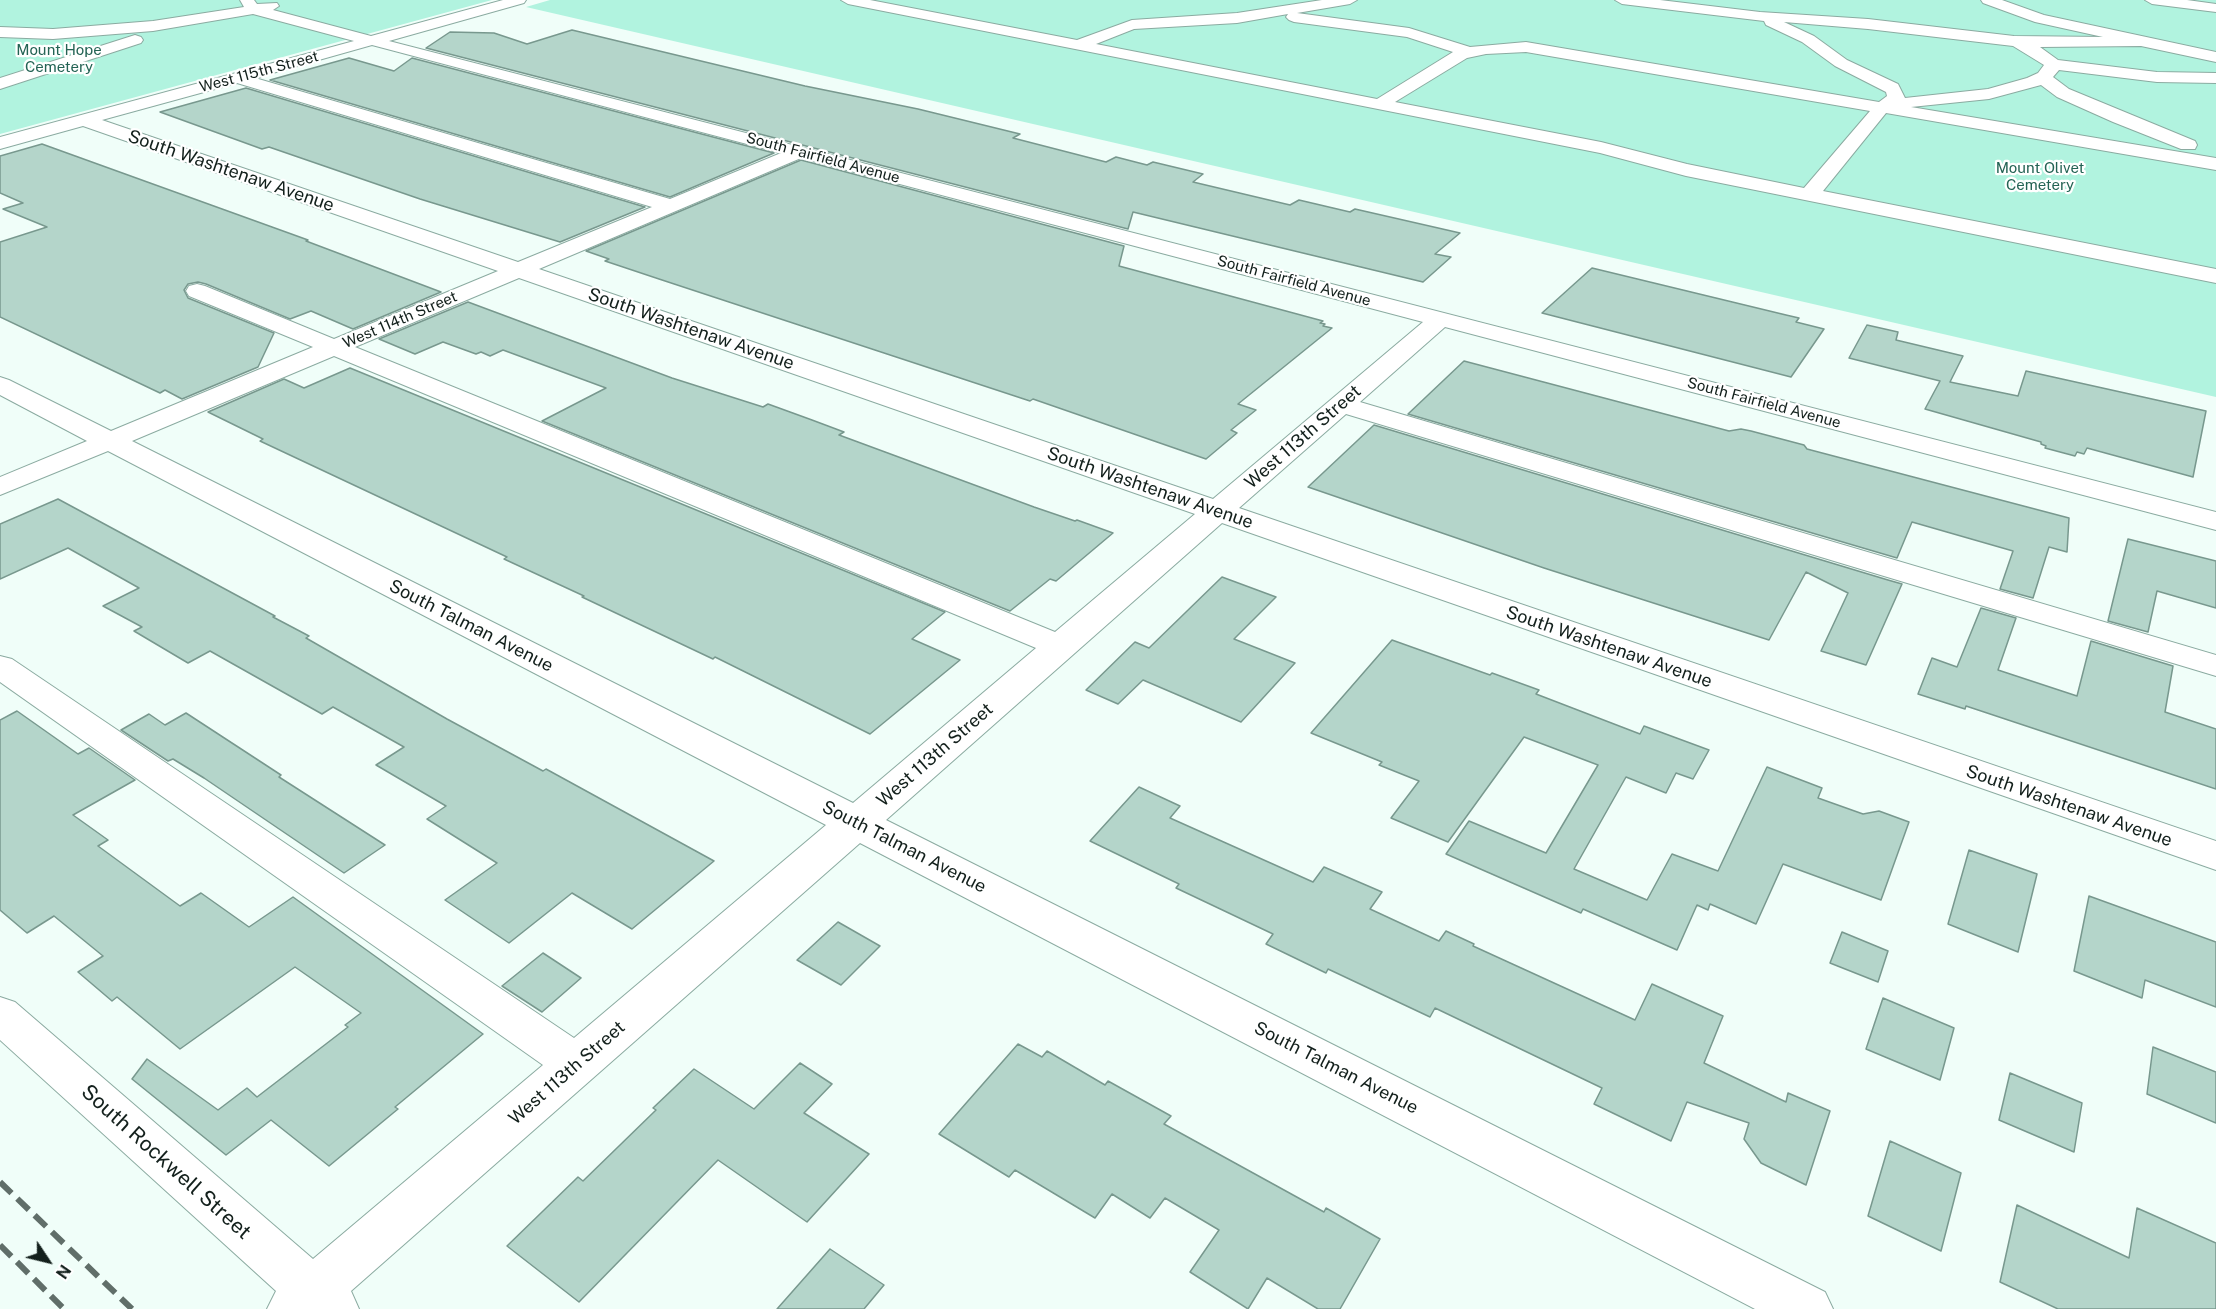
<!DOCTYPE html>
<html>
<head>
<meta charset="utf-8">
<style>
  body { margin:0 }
  #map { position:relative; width:2216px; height:1309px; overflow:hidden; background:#f0fef9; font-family:"Public Sans",sans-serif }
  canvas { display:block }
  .north { position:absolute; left:18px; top:1231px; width:60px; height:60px; -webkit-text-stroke:4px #fff; paint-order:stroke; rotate:125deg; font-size:16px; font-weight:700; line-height:24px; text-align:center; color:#13201c }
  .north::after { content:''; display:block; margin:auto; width:21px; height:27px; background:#13201c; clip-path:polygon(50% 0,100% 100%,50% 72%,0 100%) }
</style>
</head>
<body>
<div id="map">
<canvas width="2216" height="1309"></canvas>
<div class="north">N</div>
</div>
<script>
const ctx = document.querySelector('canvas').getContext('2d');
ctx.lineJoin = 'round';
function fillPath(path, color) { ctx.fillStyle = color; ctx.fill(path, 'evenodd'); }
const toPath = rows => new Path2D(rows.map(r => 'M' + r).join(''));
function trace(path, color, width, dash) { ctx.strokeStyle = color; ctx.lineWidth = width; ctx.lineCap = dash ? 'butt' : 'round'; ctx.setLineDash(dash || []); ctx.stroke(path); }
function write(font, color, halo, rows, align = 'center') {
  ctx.font = font + ' "Public Sans",sans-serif'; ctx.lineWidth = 4.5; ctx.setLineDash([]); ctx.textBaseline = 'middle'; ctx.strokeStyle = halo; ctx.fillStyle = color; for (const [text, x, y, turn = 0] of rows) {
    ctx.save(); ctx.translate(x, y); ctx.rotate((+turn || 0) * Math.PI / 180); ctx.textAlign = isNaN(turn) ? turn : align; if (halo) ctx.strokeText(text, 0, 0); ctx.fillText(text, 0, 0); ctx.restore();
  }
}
fillPath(toPath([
  [0,0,492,0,0,134],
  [550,0,2216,0,2216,397,526,7]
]), '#b1f3df');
const building = toPath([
  [572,30,805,86,918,109,1020,134,1013,138,1106,162,1116,157,1147,165,1153,162,1203,174,1193,182,1290,205,1299,200,1350,212,1355,209,1460,233,1435,254,1451,257,1423,282,1133,212,1128,229,426,48,450,32,494,33,527,44,572,30],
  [349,58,394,71,412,58,774,153,670,197,270,80,349,58],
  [246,88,645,207,560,242,420,199,269,147,262,149,160,112,246,88],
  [42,144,308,240,306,241,441,292,353,329,311,311,290,319,206,284,198,282,188,284,184,290,188,298,274,333,258,367,182,399,165,390,160,393,0,317,0,242,47,227,3,209,23,203,0,193,0,156,42,144],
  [801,160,1124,246,1119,266,1323,321,1320,323,1325,324,1323,326,1332,328,1238,404,1256,410,1231,430,1237,433,1206,459,1033,399,1030,401,659,279,605,261,609,259,586,251,801,160],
  [1592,268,1786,315,1799,318,1796,322,1824,329,1791,377,1542,313,1592,268],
  [468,302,672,378,763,407,768,404,812,420,844,432,839,435,1034,507,1075,521,1077,520,1113,533,1056,581,1050,579,1010,611,542,421,606,388,503,350,490,356,481,352,476,354,443,342,415,354,379,339,468,302],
  [1867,325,1898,332,1896,340,1963,356,1950,382,2018,396,2026,371,2206,411,2193,477,2087,448,2084,454,2077,452,2075,456,2045,448,2046,446,2041,444,2041,442,1925,409,1940,381,1849,358,1867,325],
  [1464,361,1729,431,1741,429,1751,431,1804,445,1807,449,2069,518,2067,552,2049,547,2033,598,2000,589,2013,551,1912,522,1897,558,1408,414,1464,361],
  [350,368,945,612,912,639,960,660,870,734,715,657,713,659,582,597,584,596,504,559,507,557,260,441,263,439,208,412,284,379,304,388,350,368],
  [1374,425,1888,580,1902,584,1866,665,1821,651,1848,593,1806,572,1769,640,1544,568,1308,487,1374,425],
  [58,499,275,616,273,617,309,636,306,638,447,719,543,771,546,769,714,861,632,929,572,893,509,943,445,900,497,863,427,819,446,806,376,765,404,747,333,707,322,714,210,651,188,663,134,631,142,627,103,606,139,588,68,548,0,579,0,524,58,499],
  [2128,539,2216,561,2216,608,2157,591,2148,632,2108,621,2128,539],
  [1222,577,1276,597,1234,639,1295,663,1241,722,1143,680,1118,704,1086,690,1135,642,1149,648,1222,577],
  [1981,608,2016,618,1998,670,2077,696,2091,641,2173,666,2165,712,2216,729,2216,789,1966,706,1965,709,1918,694,1932,658,1957,667,1981,608],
  [1392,640,1490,675,1492,673,1539,690,1536,694,1640,734,1644,726,1709,750,1693,779,1676,773,1666,793,1626,777,1574,869,1647,900,1672,854,1718,871,1767,767,1822,788,1818,798,1863,814,1879,811,1909,822,1881,900,1783,864,1756,924,1710,904,1708,910,1697,905,1677,950,1583,909,1581,913,1446,854,1469,821,1546,853,1598,765,1524,737,1448,842,1391,818,1419,781,1379,765,1382,762,1311,733,1392,640],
  [17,711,78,754,89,748,135,780,73,815,108,840,98,846,180,906,201,893,249,927,293,897,483,1034,395,1107,398,1109,329,1166,271,1120,226,1155,132,1079,147,1059,218,1110,247,1088,257,1097,348,1027,345,1025,361,1013,295,967,180,1049,117,997,112,1001,78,972,103,956,54,916,27,933,0,910,0,720,17,711],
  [186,713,281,775,279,777,385,845,344,873,204,778,173,759,168,761,121,730,149,714,165,725,186,713],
  [1139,787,1180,806,1170,818,1313,882,1324,867,1382,892,1370,909,1439,941,1446,931,1474,944,1473,946,1635,1020,1652,984,1723,1016,1704,1063,1786,1102,1788,1093,1830,1111,1806,1185,1761,1163,1744,1139,1749,1123,1687,1102,1671,1141,1594,1104,1602,1088,1435,1008,1430,1017,1328,969,1326,973,1266,944,1273,934,1176,888,1179,884,1090,841,1139,787],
  [1969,850,2037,874,2018,952,1948,924,1969,850],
  [2089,896,2216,942,2216,1007,2145,980,2142,998,2074,971,2089,896],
  [838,922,880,946,841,985,797,960,838,922],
  [1842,932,1888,951,1878,982,1830,963,1842,932],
  [543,953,581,978,542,1012,502,986,543,953],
  [1883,998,1954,1028,1940,1080,1866,1049,1883,998],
  [1018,1044,1042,1057,1047,1051,1105,1085,1108,1081,1171,1116,1164,1124,1324,1212,1326,1208,1380,1239,1340,1309,1318,1309,1267,1278,1248,1309,1190,1272,1219,1230,1165,1198,1150,1218,1112,1194,1095,1218,1015,1170,1009,1177,939,1134,1018,1044],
  [2153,1047,2216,1072,2216,1123,2147,1094,2153,1047],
  [800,1063,832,1084,804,1113,869,1154,807,1222,718,1160,579,1302,507,1246,578,1177,583,1181,656,1110,653,1108,694,1069,754,1109,800,1063],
  [2010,1073,2082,1103,2074,1152,1999,1120,2010,1073],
  [1890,1141,1961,1173,1941,1251,1868,1216,1890,1141],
  [2017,1205,2129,1258,2137,1208,2216,1243,2216,1309,2058,1309,2000,1282,2017,1205],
  [830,1249,884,1285,864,1309,777,1309,830,1249]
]);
fillPath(building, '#b4d5ca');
trace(building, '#78988e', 1.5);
const minor = toPath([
  [240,0,254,0,257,4,277,3,279,6,273,10,371,36,503,0,526,0,524,3,389,41,2216,512,2216,530,1445,327,1360,402,2216,655,2216,676,1346,414,1239,508,2216,841,2216,870,1222,523,886,820,1825,1292,1833,1309,1755,1309,860,843,351,1291,359,1309,267,1309,276,1291,0,1040,0,997,15,1002,313,1259,543,1065,0,682,0,656,12,659,574,1038,826,825,108,451,0,495,0,477,87,441,0,395,0,377,9,380,111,431,313,347,189,296,186,291,189,286,197,284,205,286,334,339,498,271,83,126,0,149,0,137,354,41,253,14,153,31,53,39,0,37,0,27,53,29,153,21,244,7,240,0],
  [372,45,781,153,670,199,255,78,372,45],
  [237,83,652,207,518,262,102,120,237,83],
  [801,158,1423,322,1213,499,539,269,801,158],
  [519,278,1195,514,1055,632,355,347,519,278],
  [334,356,1036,648,853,803,132,441,334,356],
  [841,0,870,0,1077,40,1132,20,1237,13,1322,0,1357,0,1350,4,1297,13,1409,28,1470,47,1526,42,1879,102,1887,96,1886,92,1835,66,1802,42,1766,25,1764,21,1622,4,1615,0,1660,0,1760,12,1868,19,2014,36,2103,37,2035,22,1983,3,1981,0,2002,0,2044,15,2216,52,2216,62,2141,46,2040,47,2058,60,2157,72,2216,73,2216,83,2157,82,2059,70,2053,77,2069,89,2195,141,2197,145,2195,149,2181,149,2113,122,2057,97,2041,85,1989,99,1911,107,2216,158,2216,170,1886,113,1823,191,2216,269,2216,283,1686,176,1600,153,848,4,841,0],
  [1288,14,1286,17,1289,20,1294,22,1407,37,1453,52,1377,99,1096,44,1134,29,1237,23,1288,14],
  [1784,22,1868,29,2013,46,2044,65,2038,73,2027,78,1988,89,1905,98,1898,84,1847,60,1814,36,1784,22],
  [1526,52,1870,111,1804,188,1687,164,1601,142,1395,102,1467,58,1486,54,1526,52],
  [2145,0,2187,0,2216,4,2216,12,2152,4,2145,0],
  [135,35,141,37,143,40,141,43,0,89,0,78,135,35]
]);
trace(minor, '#8baba1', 2);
fillPath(minor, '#fff');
trace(toPath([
  [0,1182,132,1309],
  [0,1245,64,1309]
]), '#606e69', 6, [16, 8]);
write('15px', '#236354', '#fff', [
  ["Mount Hope",59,50],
  ["Cemetery",59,67],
  ["Mount Olivet",2040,168],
  ["Cemetery",2040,185]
]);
write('15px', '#13201c', '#fff', [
  ["West 115th Street",259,72,-15],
  ["South Fairfield Avenue",823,158,15],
  ["South Fairfield Avenue",1294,281,15],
  ["West 114th Street",400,320,-23],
  ["South Fairfield Avenue",1764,403,15]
]);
write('18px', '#13201c', '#fff', [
  ["South Washtenaw Avenue",231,171,19],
  ["South Washtenaw Avenue",691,329,19],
  ["West 113th Street",1303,437,-41],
  ["South Washtenaw Avenue",1150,488,19],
  ["South Talman Avenue",471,626,27],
  ["South Washtenaw Avenue",1609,647,19],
  ["West 113th Street",935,755,-41],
  ["South Washtenaw Avenue",2069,806,19],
  ["South Talman Avenue",904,847,27],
  ["South Talman Avenue",1336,1068,27],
  ["West 113th Street",567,1073,-41]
]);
write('21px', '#13201c', '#fff', [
  ["South Rockwell Street",166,1162,42]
]);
</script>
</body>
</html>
